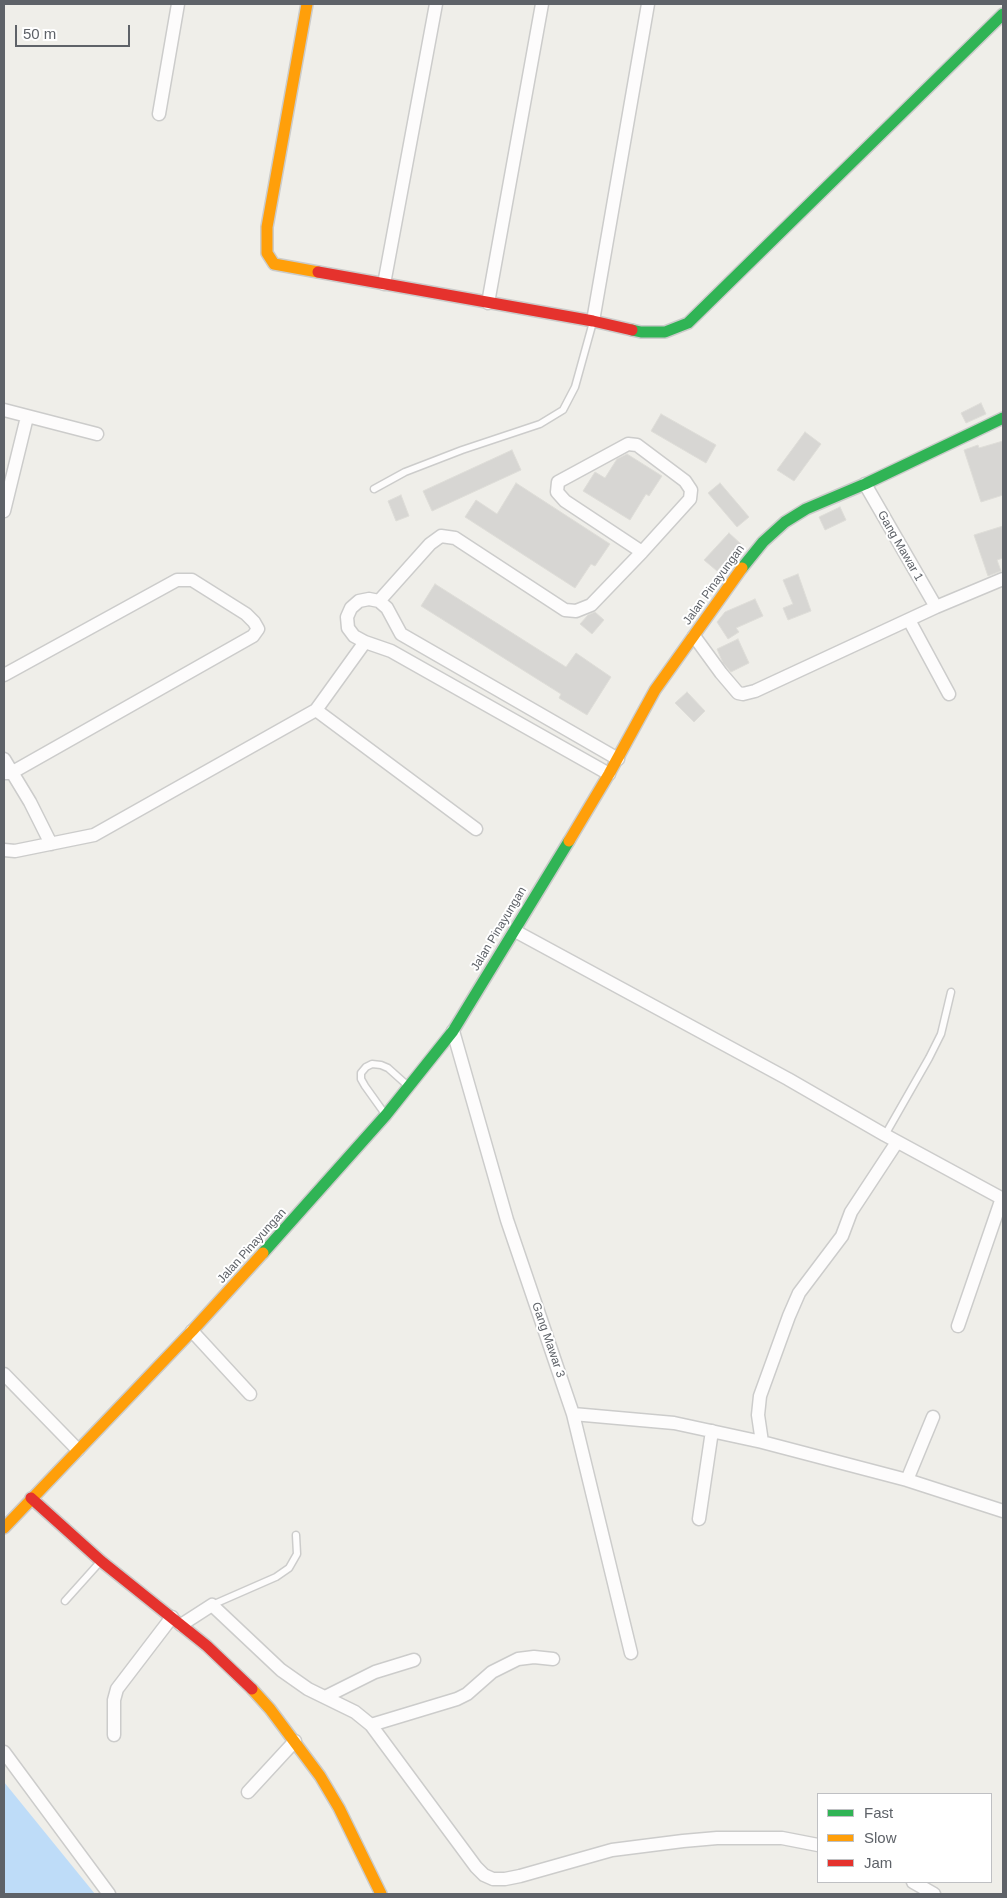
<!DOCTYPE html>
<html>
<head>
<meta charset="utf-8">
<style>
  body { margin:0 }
  #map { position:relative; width:1007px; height:1898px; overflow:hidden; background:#efeee9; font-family:Helvetica,sans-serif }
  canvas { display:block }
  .frame { position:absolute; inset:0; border:5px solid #5e6268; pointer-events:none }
  .legend { position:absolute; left:817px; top:1793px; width:175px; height:90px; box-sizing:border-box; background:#fff; border:1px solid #bfc0c3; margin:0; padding:6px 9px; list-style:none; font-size:15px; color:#5e6268 }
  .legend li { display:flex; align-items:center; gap:10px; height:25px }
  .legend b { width:25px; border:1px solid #bfc0c3 }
  .scale { position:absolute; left:15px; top:25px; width:115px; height:22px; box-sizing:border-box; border:2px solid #5e6268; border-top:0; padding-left:6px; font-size:15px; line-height:18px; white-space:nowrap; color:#5e6268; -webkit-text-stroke:4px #fff; paint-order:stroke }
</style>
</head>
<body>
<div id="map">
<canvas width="1007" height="1898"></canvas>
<div class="frame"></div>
<ul class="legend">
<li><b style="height:6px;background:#30b455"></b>Fast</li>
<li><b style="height:6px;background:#ff9f0a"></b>Slow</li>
<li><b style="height:6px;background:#e5322d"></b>Jam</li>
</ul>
<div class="scale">50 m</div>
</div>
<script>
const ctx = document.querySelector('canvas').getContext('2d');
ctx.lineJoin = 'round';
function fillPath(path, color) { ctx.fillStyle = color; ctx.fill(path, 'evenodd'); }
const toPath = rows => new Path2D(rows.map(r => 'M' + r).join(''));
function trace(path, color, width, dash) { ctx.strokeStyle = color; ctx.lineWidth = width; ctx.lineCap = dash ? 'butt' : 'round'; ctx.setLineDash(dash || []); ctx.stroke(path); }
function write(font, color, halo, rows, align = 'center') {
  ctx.font = font + ' Helvetica,sans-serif'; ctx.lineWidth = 4; ctx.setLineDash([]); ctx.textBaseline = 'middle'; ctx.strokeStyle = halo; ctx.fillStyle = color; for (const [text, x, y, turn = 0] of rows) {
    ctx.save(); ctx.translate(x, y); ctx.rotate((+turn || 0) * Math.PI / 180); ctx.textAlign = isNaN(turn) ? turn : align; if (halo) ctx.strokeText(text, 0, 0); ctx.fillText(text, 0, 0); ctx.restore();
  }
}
fillPath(toPath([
  [4,1782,95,1894,4,1894]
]), '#bedcf8');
const building = toPath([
  [981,403,986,414,966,423,961,413,981,403],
  [661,414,716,445,706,463,651,431,661,414],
  [805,432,821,444,794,481,777,470,805,432],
  [1003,441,1003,495,981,502,964,450,978,445,979,448,1003,441],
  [512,450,521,470,432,511,423,491,512,450],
  [627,454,662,476,649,496,646,494,630,520,583,491,595,472,605,478,617,459,627,454],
  [516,483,610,544,595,566,591,564,575,588,465,517,476,500,497,514,516,483],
  [720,483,749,517,737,527,708,493,720,483],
  [401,495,409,516,396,521,388,501,401,495],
  [840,507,846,520,825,530,819,517,840,507],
  [1003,526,1003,558,997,560,1001,571,988,576,974,535,1003,526],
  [729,533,741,544,717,571,704,560,729,533],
  [798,574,811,611,788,620,783,608,793,604,783,580,798,574],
  [435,584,566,667,576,653,611,677,587,715,559,698,561,694,421,606,435,584],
  [755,599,763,616,736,628,739,632,728,639,717,622,725,612,755,599],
  [595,612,604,620,592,634,580,624,588,615,595,612],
  [738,639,749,663,731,672,723,663,717,649,738,639],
  [687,692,705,711,694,722,675,703,687,692]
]);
fillPath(building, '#d7d6d3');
trace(building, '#deddd8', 1);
const lane = toPath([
  [374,489,405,472,462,450,540,424,563,410,575,387,593,322],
  [385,1114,365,1086,361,1079,361,1073,366,1067,372,1064,381,1065,388,1068,407,1085],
  [885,1135,929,1058,941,1034,951,992],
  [65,1601,100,1562],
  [212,1605,276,1577,289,1568,297,1554,296,1535]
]);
const street = toPath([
  [159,114,178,4],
  [384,284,436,4],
  [488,303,542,4],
  [593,321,648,4],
  [4,410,97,434],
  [865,484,936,607],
  [4,511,27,417],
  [379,601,430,544,441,536,455,538,565,610,576,611,591,605,642,552,690,499,691,490,685,481,637,445,628,444,558,482,557,492,565,501,642,552],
  [909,620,949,694],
  [694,636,721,673,738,693,743,694,755,691,936,607,1003,579],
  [4,675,177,580,192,580,246,614,254,622,258,629,253,636,11,773,4,773],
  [316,710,476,829],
  [4,759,30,802,51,844],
  [609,774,391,651,365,642,354,636,348,628,347,617,351,608,359,601,369,599,379,601,387,608,401,634,618,759],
  [4,850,15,851,94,835,316,710,365,642],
  [515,931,788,1079,885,1135,1003,1199],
  [453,1031,507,1220,573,1414,631,1653],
  [958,1326,1002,1198],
  [192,1331,250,1394],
  [4,1374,78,1450],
  [573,1414,674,1423,762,1442,907,1480,1003,1511],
  [762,1442,758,1415,760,1396,789,1316,799,1293,842,1236,851,1212,897,1142],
  [907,1480,933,1417],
  [699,1519,712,1431],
  [181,1625,212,1605,281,1670,308,1689,355,1712,371,1725,476,1867,484,1875,493,1879,505,1879,520,1876,612,1850,683,1841,717,1838,782,1838,818,1845],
  [325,1697,375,1672,414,1660],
  [371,1725,457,1699,467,1694,492,1672,518,1659,534,1657,553,1659],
  [114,1735,114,1700,117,1689,172,1617],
  [4,1752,109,1894],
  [248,1792,295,1741],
  [913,1882,934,1894]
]);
const fast = toPath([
  [632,330,641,332,665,332,688,323,1003,14],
  [742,568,763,542,785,522,806,509,865,484,1003,418],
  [263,1253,386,1115,453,1031,569,841]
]);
const slow = toPath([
  [307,4,267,227,267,253,274,264,318,272],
  [569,841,609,774,655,690,742,568],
  [4,1528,192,1331,263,1253],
  [252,1689,270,1709,320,1776,339,1808,381,1894]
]);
const jam = toPath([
  [318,272,593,321,632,330],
  [31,1498,101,1561,207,1646,252,1689]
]);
trace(lane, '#cccccb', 9);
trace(street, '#cccccb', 15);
trace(fast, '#cbcbca', 14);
trace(slow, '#cbcbca', 14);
trace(jam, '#cbcbca', 14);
trace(lane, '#fdfcfc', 6);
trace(street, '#fdfcfc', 12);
trace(fast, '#30b455', 11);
trace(slow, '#ff9f0a', 11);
trace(jam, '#e5322d', 11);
write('12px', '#5e6268', '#fff', [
  ["Gang Mawar 1",900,546,60],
  ["Jalan Pinayungan",714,585,-54],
  ["Jalan Pinayungan",499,929,-59],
  ["Jalan Pinayungan",252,1246,-48],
  ["Gang Mawar 3",548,1340,71]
]);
</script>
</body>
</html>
